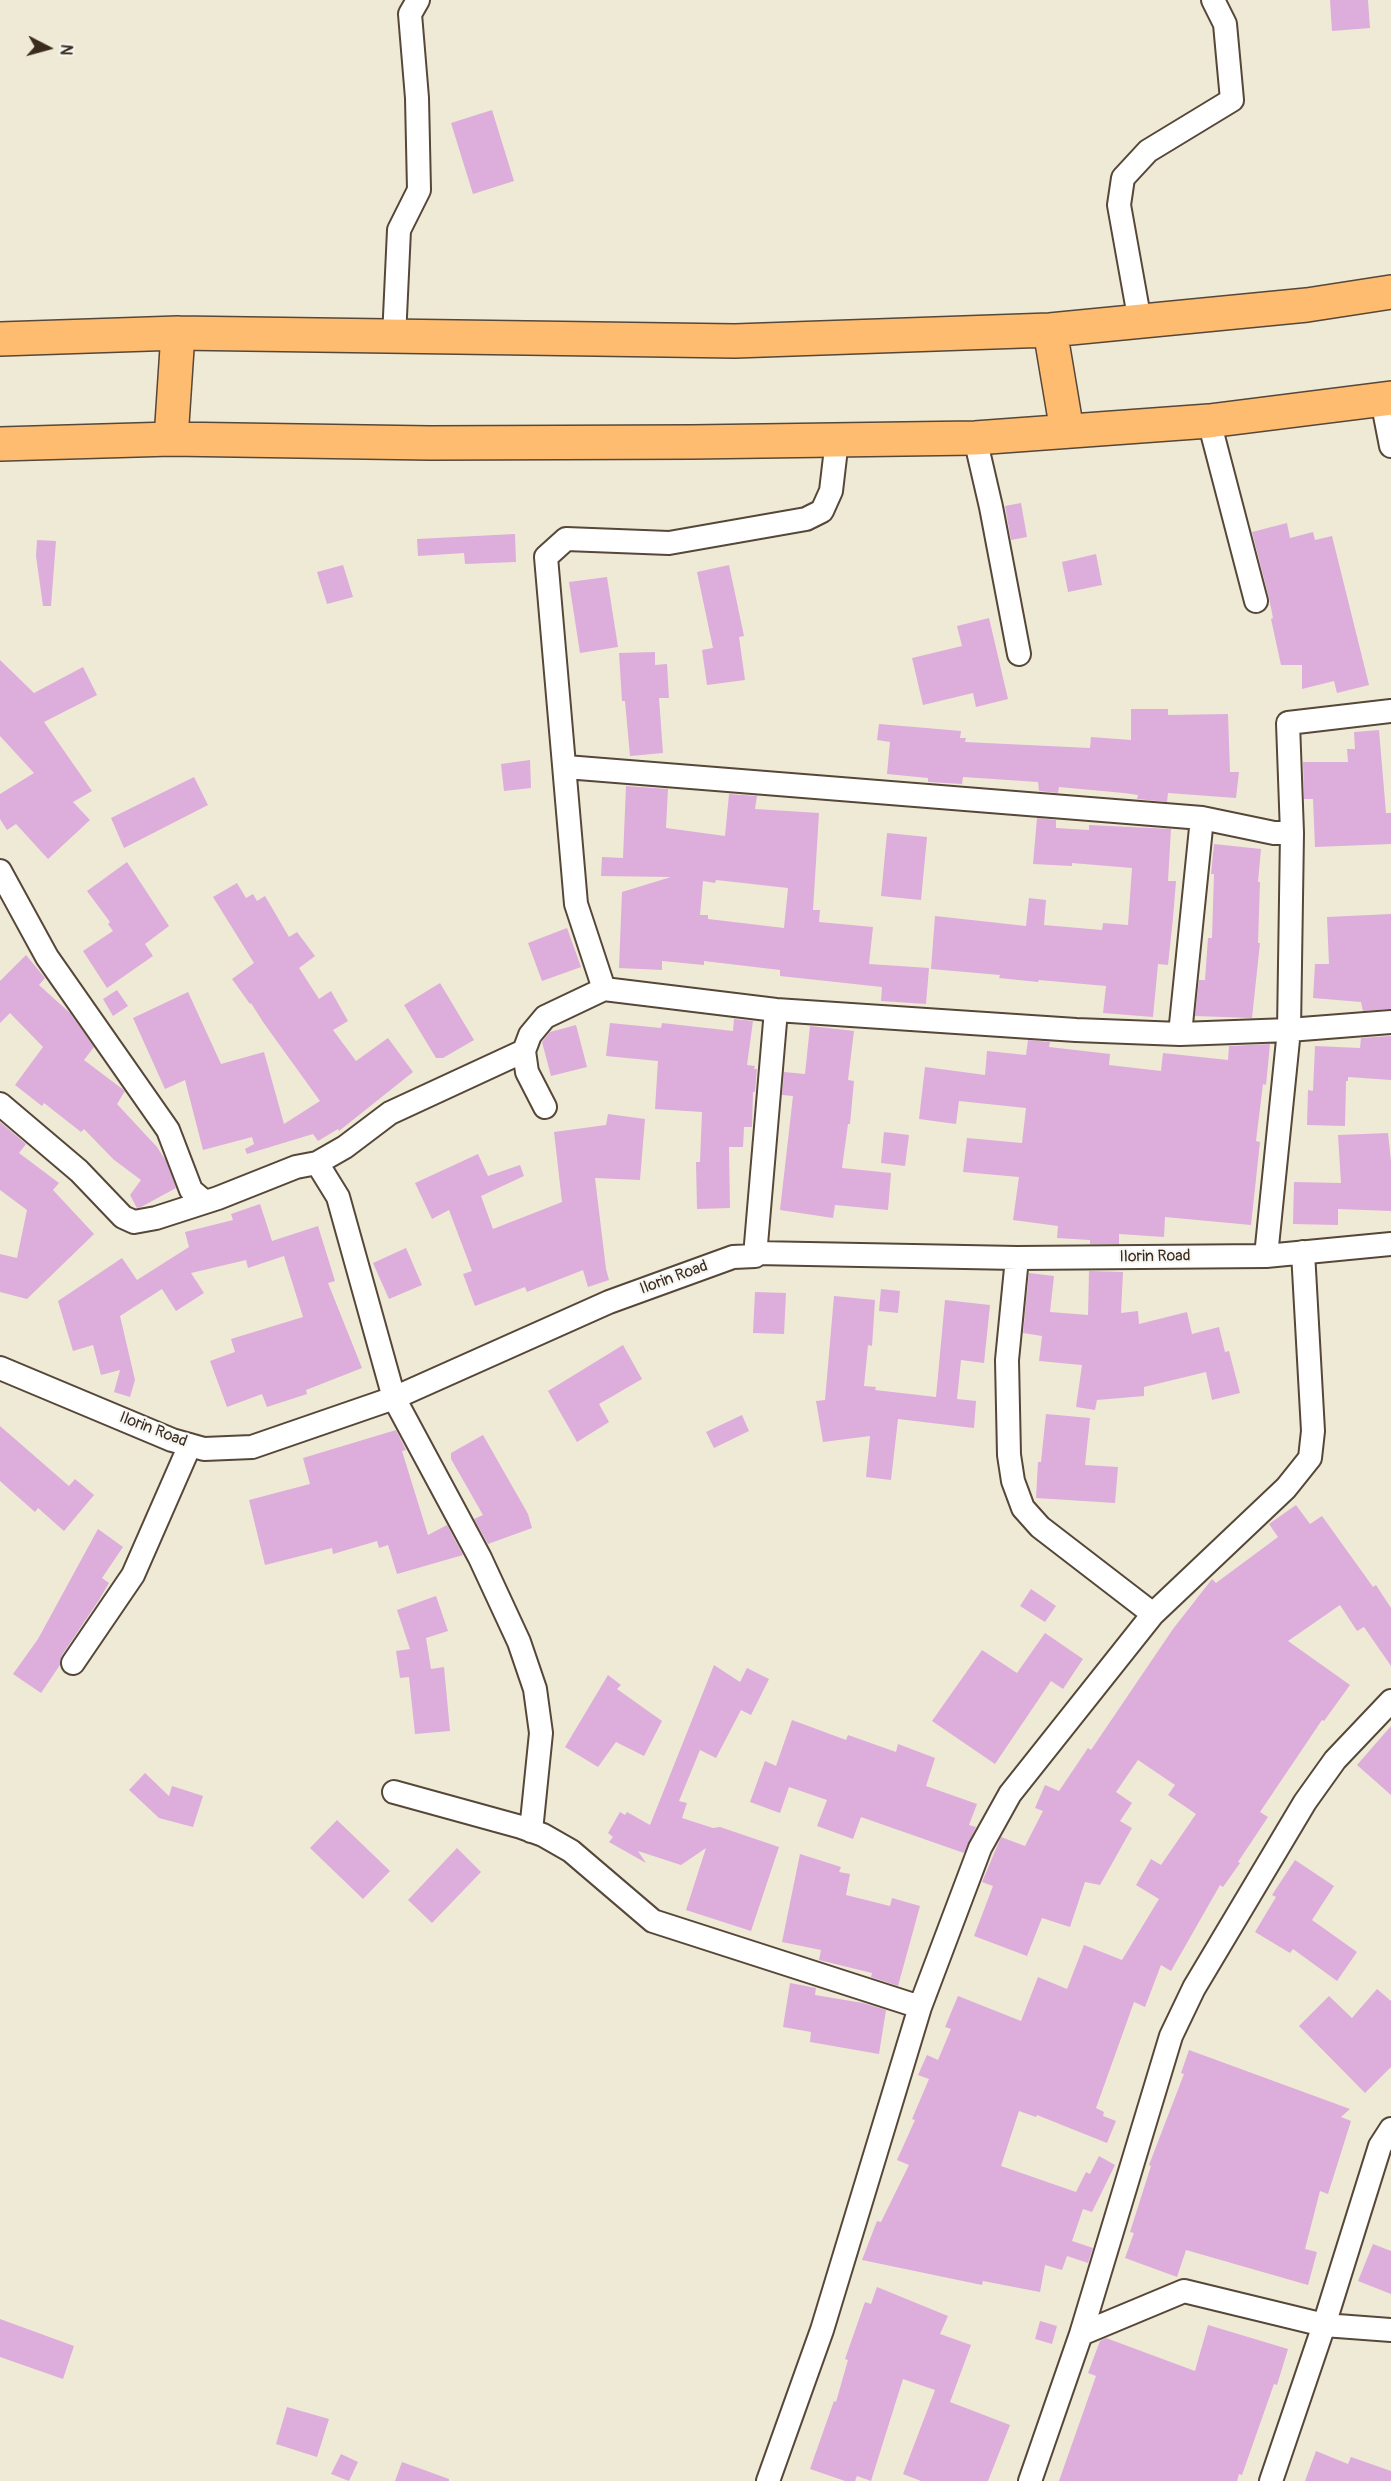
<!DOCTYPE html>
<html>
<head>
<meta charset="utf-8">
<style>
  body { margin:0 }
  #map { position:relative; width:1391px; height:2481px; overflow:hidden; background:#efead5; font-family:Pangolin,sans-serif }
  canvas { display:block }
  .north { position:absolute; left:18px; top:18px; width:60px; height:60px; -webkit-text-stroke:4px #f6f6f2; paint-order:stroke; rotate:96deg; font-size:16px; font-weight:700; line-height:24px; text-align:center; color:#3b2a1e }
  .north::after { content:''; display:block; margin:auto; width:21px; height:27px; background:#3b2a1e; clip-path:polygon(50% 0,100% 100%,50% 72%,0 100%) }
</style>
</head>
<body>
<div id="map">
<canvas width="1391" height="2481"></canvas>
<div class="north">N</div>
</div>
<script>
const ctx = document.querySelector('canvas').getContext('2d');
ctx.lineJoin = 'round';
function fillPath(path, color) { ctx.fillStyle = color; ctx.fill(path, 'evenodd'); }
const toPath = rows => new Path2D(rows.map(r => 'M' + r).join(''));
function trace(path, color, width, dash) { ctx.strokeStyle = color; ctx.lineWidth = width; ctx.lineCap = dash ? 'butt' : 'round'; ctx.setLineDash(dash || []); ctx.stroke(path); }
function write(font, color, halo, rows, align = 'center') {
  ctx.font = font + ' Pangolin,sans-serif'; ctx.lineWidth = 4.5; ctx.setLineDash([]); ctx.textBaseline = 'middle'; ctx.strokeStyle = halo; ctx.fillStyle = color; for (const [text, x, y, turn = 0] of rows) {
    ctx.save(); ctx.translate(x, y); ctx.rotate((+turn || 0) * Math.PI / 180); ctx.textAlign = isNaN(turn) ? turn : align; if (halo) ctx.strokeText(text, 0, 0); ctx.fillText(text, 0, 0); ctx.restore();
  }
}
fillPath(toPath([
  [1330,0,1368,0,1370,28,1332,31],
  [492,110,514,181,473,194,451,123],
  [1021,503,1027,537,1011,540,1005,506],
  [1287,523,1290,538,1313,532,1315,540,1332,536,1369,685,1337,693,1334,681,1302,689,1302,665,1281,665,1271,619,1273,618,1269,598,1252,532],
  [515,534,516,562,465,564,464,553,418,556,417,539],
  [37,540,56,541,51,606,43,606,36,556],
  [1096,554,1102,585,1068,592,1062,562],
  [343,565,353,597,327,604,317,572],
  [729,565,744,636,739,637,745,680,707,685,702,650,713,648,697,572],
  [607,577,618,647,580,653,569,582],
  [989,618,1008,699,976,707,973,693,923,705,912,658,962,646,957,626],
  [655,652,655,665,667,664,669,698,659,698,663,753,630,756,625,701,622,701,619,653],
  [0,660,34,693,83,667,97,695,44,722,92,791,73,802,90,820,48,859,16,824,7,830,0,819,0,794,34,773,0,736],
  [1131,709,1168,709,1168,715,1228,714,1230,772,1239,772,1236,798,1168,793,1167,802,1137,799,1138,795,1124,793,1059,787,1058,793,1039,791,1038,782,963,777,962,784,928,782,928,778,887,774,890,742,877,740,879,724,961,731,960,738,966,738,965,742,1090,748,1091,737,1131,740],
  [1379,730,1386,813,1391,813,1391,844,1315,847,1313,799,1304,799,1303,762,1348,762,1347,749,1355,749,1354,732],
  [530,760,531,788,504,791,501,764],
  [194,777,208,805,124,848,111,818],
  [626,786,668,789,666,828,725,836,729,794,757,796,755,809,819,813,813,910,820,910,819,922,873,927,869,964,929,968,926,1004,881,1001,882,987,780,976,780,970,704,961,704,965,662,961,662,970,619,968,622,892,671,877,601,876,602,857,623,858],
  [716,880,788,888,784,928,708,919,708,915,700,915,703,881,715,883],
  [1037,818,1056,820,1056,828,1089,830,1089,825,1171,829,1168,881,1176,881,1173,918,1168,965,1158,964,1153,1017,1103,1013,1106,986,1039,980,1038,982,999,978,1000,975,931,969,935,916,1026,926,1029,898,1046,900,1044,925,1102,930,1103,923,1128,925,1132,868,1072,863,1072,866,1033,864],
  [887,833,927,837,921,900,881,896],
  [1214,844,1261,849,1258,882,1260,882,1258,943,1260,943,1252,1018,1195,1016,1199,980,1205,980,1208,938,1212,938,1214,874,1211,874],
  [127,862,169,926,145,944,153,956,107,988,83,951,113,931,108,924,110,922,87,891],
  [237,883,246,898,253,894,257,901,265,896,289,937,297,932,315,956,299,968,319,999,331,991,348,1021,333,1030,356,1061,388,1038,413,1072,339,1131,338,1129,318,1141,313,1134,247,1154,245,1149,254,1144,252,1137,203,1150,185,1080,165,1089,133,1018,188,992,221,1064,264,1052,284,1124,320,1101,263,1022,251,1003,250,1004,232,979,254,963,213,897],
  [1391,914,1391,1009,1363,1011,1361,1002,1313,998,1315,964,1329,964,1327,917],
  [567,928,581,967,542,981,528,943],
  [26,955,45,978,39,985,70,1013,94,1047,84,1060,125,1091,117,1104,157,1147,166,1161,176,1188,141,1207,137,1208,130,1195,141,1180,113,1159,84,1129,81,1132,44,1103,42,1106,15,1085,43,1047,10,1013,0,1023,0,981],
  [440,983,474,1040,443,1058,436,1058,404,1005],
  [117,990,128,1006,113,1016,103,999],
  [734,1019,753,1021,747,1065,755,1066,754,1069,757,1069,755,1092,753,1092,752,1127,744,1127,743,1147,729,1147,730,1208,697,1209,696,1162,700,1162,702,1112,655,1109,658,1061,606,1056,610,1023,661,1028,662,1023,733,1031],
  [576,1025,587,1067,551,1076,542,1042,550,1032],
  [810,1026,854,1031,848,1080,854,1081,850,1124,848,1124,842,1168,891,1173,888,1210,835,1205,833,1218,780,1210,793,1096,782,1095,784,1072,805,1074],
  [1391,1036,1391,1080,1348,1077,1348,1081,1346,1081,1345,1126,1307,1125,1308,1090,1313,1091,1315,1046,1360,1048,1361,1038],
  [1028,1040,1050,1042,1049,1047,1110,1054,1109,1065,1161,1071,1163,1053,1228,1060,1229,1046,1270,1044,1266,1085,1263,1084,1256,1141,1260,1142,1251,1225,1165,1217,1164,1237,1119,1234,1119,1244,1090,1244,1090,1240,1057,1238,1058,1226,1013,1220,1019,1177,963,1172,967,1138,1022,1143,1026,1108,959,1101,956,1124,919,1119,925,1067,985,1075,987,1051,1026,1055],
  [608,1114,645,1119,640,1180,595,1178,606,1269,609,1280,588,1287,583,1270,527,1292,525,1287,475,1306,463,1274,472,1271,449,1210,432,1219,415,1183,478,1154,488,1176,520,1165,524,1176,481,1196,493,1229,562,1202,554,1132,606,1125],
  [0,1122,26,1144,19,1153,59,1183,53,1190,94,1234,27,1299,0,1292,0,1254,17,1258,27,1210,0,1190],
  [884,1132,909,1135,905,1166,881,1163],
  [1388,1133,1391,1161,1391,1211,1338,1209,1338,1225,1293,1224,1294,1182,1341,1183,1338,1135],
  [260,1204,272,1241,318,1226,335,1281,328,1283,362,1368,306,1390,307,1394,267,1407,262,1394,227,1407,210,1361,235,1352,231,1339,303,1317,284,1256,248,1268,246,1260,191,1273,204,1293,176,1311,162,1289,120,1316,135,1380,130,1397,114,1392,120,1370,101,1375,93,1345,73,1351,58,1301,122,1258,137,1280,189,1247,185,1232,233,1220,231,1214],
  [406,1248,422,1285,389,1299,373,1263],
  [1089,1271,1123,1272,1121,1313,1138,1311,1139,1324,1187,1312,1192,1334,1219,1327,1225,1352,1229,1351,1240,1393,1212,1400,1206,1372,1144,1387,1144,1396,1097,1400,1095,1410,1076,1407,1082,1365,1039,1361,1042,1336,1023,1333,1029,1273,1054,1276,1050,1312,1088,1315],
  [881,1289,900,1291,898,1313,879,1311],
  [755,1292,786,1293,784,1334,753,1333],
  [834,1296,875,1300,872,1346,868,1345,864,1386,876,1387,875,1390,936,1397,945,1300,990,1305,984,1363,961,1360,957,1399,976,1401,974,1428,898,1419,891,1480,866,1477,870,1436,823,1442,816,1401,825,1400],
  [623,1345,642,1379,599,1404,609,1422,577,1442,548,1391],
  [1046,1414,1090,1418,1085,1465,1118,1467,1115,1503,1036,1498,1038,1462,1041,1462],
  [742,1415,749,1431,714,1448,706,1432],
  [0,1426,69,1486,75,1479,94,1495,64,1531,38,1508,35,1512,0,1481],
  [396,1430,406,1450,402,1451,428,1535,447,1525,463,1555,397,1574,388,1545,379,1548,377,1541,333,1554,332,1548,265,1565,249,1500,310,1484,303,1458],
  [483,1435,528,1514,532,1528,488,1544,474,1519,483,1515,451,1459,451,1453],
  [1296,1505,1310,1524,1322,1516,1373,1587,1376,1585,1391,1608,1391,1666,1364,1627,1357,1631,1340,1605,1288,1641,1350,1685,1324,1721,1322,1720,1260,1812,1268,1817,1238,1862,1240,1863,1223,1887,1220,1885,1171,1971,1161,1965,1145,2007,1134,2002,1096,2108,1104,2112,1103,2116,1116,2121,1107,2143,1037,2115,1036,2117,1019,2111,1001,2166,1076,2192,1086,2172,1090,2174,1099,2156,1115,2165,1092,2212,1083,2209,1072,2241,1093,2248,1088,2263,1067,2256,1062,2270,1045,2265,1040,2292,983,2281,982,2285,862,2260,877,2221,881,2222,909,2165,897,2160,915,2120,912,2119,929,2079,918,2075,927,2055,938,2060,951,2029,945,2027,958,1996,1021,2021,1038,1977,1067,1989,1084,1945,1122,1960,1159,1899,1136,1885,1151,1859,1161,1865,1196,1814,1168,1795,1175,1785,1138,1760,1116,1792,1132,1803,1120,1821,1132,1828,1100,1885,1085,1882,1070,1927,1042,1918,1027,1956,974,1936,993,1886,982,1882,1001,1837,1025,1846,1043,1811,1035,1808,1045,1785,1059,1791,1088,1748,1091,1750,1173,1629,1212,1579,1216,1583,1278,1537,1269,1524],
  [98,1529,123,1547,102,1578,109,1583,99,1600,62,1655,60,1665,41,1693,13,1674,38,1639],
  [1031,1589,1056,1606,1045,1622,1020,1606],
  [436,1596,448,1631,426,1638,431,1669,444,1667,450,1731,415,1734,409,1677,400,1678,396,1651,410,1649,397,1610],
  [1045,1633,1083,1659,1063,1689,1051,1681,995,1764,932,1721,982,1650,1017,1673],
  [714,1665,740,1682,747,1668,769,1679,751,1715,741,1710,716,1758,700,1750,679,1801,687,1803,682,1818,713,1828,720,1827,779,1847,751,1931,686,1910,706,1848,681,1865,638,1851,646,1863,609,1842,613,1837,608,1833,620,1812,625,1815,627,1812,650,1825],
  [608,1675,621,1685,617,1689,662,1721,644,1756,616,1742,598,1767,565,1747],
  [792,1720,846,1740,848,1735,896,1752,898,1744,935,1758,926,1786,977,1804,969,1825,976,1827,964,1853,861,1817,853,1839,817,1826,827,1800,789,1787,780,1813,750,1802,765,1761,776,1766],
  [1391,1726,1391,1795,1357,1765],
  [145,1773,169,1796,172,1786,203,1796,193,1827,159,1818,129,1790],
  [337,1820,390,1871,363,1899,310,1848],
  [457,1848,481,1872,432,1923,408,1900],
  [800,1854,841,1867,839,1872,850,1874,846,1895,890,1906,892,1898,920,1906,898,1986,871,1977,872,1973,819,1960,821,1950,782,1942],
  [1295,1860,1334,1886,1312,1920,1357,1952,1337,1981,1293,1949,1290,1953,1255,1932,1276,1897,1272,1895],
  [790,1983,816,1988,815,1995,863,2003,886,2010,879,2054,810,2042,811,2032,783,2027],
  [1377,1989,1391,2001,1391,2067,1365,2093,1299,2026,1329,1996,1352,2018],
  [1189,2050,1350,2109,1341,2117,1351,2121,1328,2194,1320,2191,1305,2249,1317,2252,1308,2285,1186,2250,1177,2277,1125,2258,1134,2233,1130,2232,1151,2166,1149,2165,1184,2074,1181,2073],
  [1373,2244,1391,2251,1391,2294,1358,2281],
  [877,2287,948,2316,940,2334,971,2345,950,2402,1010,2425,988,2481,921,2481,903,2474,935,2390,903,2379,871,2481,857,2476,855,2481,845,2481,810,2469,834,2401,836,2402,848,2360,845,2359,865,2302,871,2304],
  [0,2319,74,2346,63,2379,0,2357],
  [1040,2321,1057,2326,1052,2344,1035,2339],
  [1208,2325,1288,2349,1277,2385,1274,2384,1242,2475,1239,2474,1237,2481,1059,2481,1096,2376,1088,2373,1100,2341,1106,2338,1195,2371],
  [287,2407,329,2419,317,2457,276,2444],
  [1316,2451,1348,2464,1351,2457,1391,2471,1391,2481,1305,2481],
  [341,2454,358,2462,349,2481,331,2474],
  [402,2462,449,2479,449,2481,395,2481]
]), '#ddaddc');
const minor = toPath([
  [1140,322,1119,205,1123,178,1148,151,1232,100,1225,24,1213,0],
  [394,338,399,230,419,190,417,98,410,14,418,0],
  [1382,400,1391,446],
  [1209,421,1256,601],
  [975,438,991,507,1019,654],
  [566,767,1202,818,1274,833,1292,833],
  [0,871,47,957,168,1130,191,1190,205,1202],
  [604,989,576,904,546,557,566,539,669,543,806,519,822,511,831,491,837,440],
  [1180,1034,1202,818],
  [0,1104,79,1171,123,1217,134,1222,156,1218,218,1198,296,1167,317,1163,345,1147,390,1113,524,1051],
  [545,1107,527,1072,524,1051,530,1035,545,1017,604,989,776,1010,1076,1030,1180,1034,1289,1030,1391,1022],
  [317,1163,338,1197,394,1398,480,1558,519,1642,535,1689,541,1733,531,1831],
  [755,1256,776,1010],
  [1266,1256,1289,1030,1292,833,1288,723,1391,711],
  [1017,1258,1007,1360,1009,1455,1013,1481,1023,1508,1040,1527,1153,1614],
  [0,1368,172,1440,204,1449,252,1447,394,1398,609,1302,733,1257,755,1256,756,1253,1017,1258,1266,1256,1391,1244],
  [73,1663,133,1575,190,1445],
  [394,1792,521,1827,543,1835,571,1851,653,1921,920,2007],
  [1081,2334,1184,2291,1324,2325,1391,2330],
  [768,2481,822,2330,920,2007,980,1848,1010,1794,1153,1614,1286,1488,1310,1458,1313,1431,1303,1252],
  [1030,2481,1081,2334,1171,2036,1194,1988,1305,1802,1335,1760,1391,1701],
  [1271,2481,1324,2325,1380,2146,1391,2129]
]);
const motorway = toPath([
  [1050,330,1067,431],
  [0,339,178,333,735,341,1050,330,1307,305,1391,292],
  [171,439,178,333],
  [0,444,171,439,430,443,692,442,975,438,1209,421,1391,398]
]);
trace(minor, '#564739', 26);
trace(motorway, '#564739', 36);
trace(minor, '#fff', 22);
trace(motorway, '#febc70', 33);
write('16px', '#3b2a1e', '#f6f6f2', [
  ["Ilorin Road",1155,1257,-1],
  ["Ilorin Road",674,1278,-20],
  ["Ilorin Road",153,1430,21]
]);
</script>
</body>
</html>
